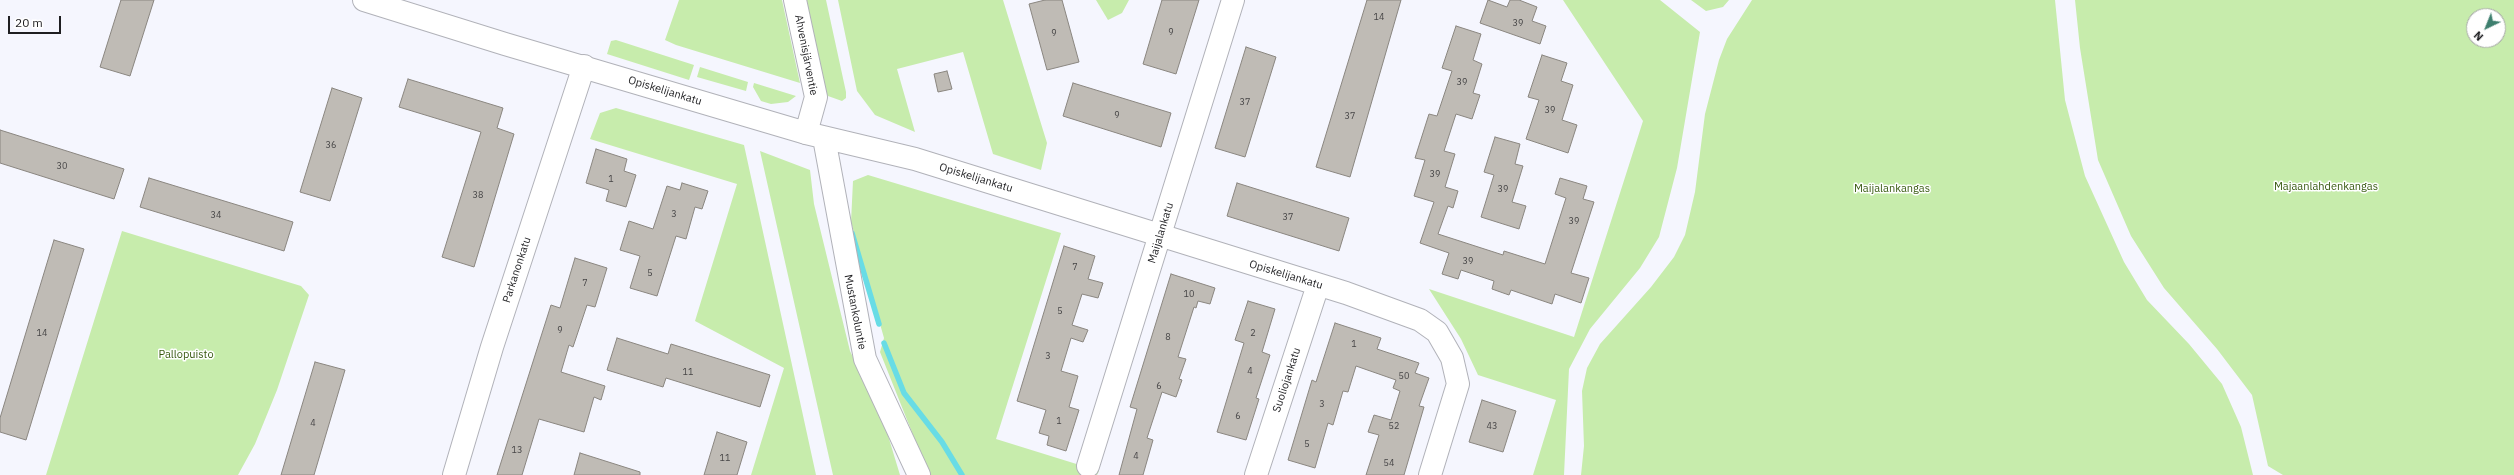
<!DOCTYPE html>
<html>
<head>
<meta charset="utf-8">
<style>
  body { margin:0 }
  #map { position:relative; width:2514px; height:475px; overflow:hidden; background:#f5f6fe; font-family:"IBM Plex Sans",sans-serif }
  canvas { display:block }
  .north { position:absolute; left:2466px; top:8px; width:40px; height:40px; box-sizing:border-box; background:#fff; border:1px solid #a5a5a6; border-radius:50%; rotate:223deg; font-size:11px; font-weight:700; line-height:16px; text-align:center; color:#1e1e21 }
  .north::after { content:''; display:block; margin:auto; width:14px; height:18px; background:#3e7f6e; clip-path:polygon(50% 0,100% 100%,50% 72%,0 100%) }
  .scale { position:absolute; left:8px; top:16px; width:53px; height:18px; box-sizing:border-box; border:2px solid #1e1e21; border-top:0; padding-left:5px; font-size:12px; line-height:14px; white-space:nowrap; color:#1e1e21; -webkit-text-stroke:3px #fff; paint-order:stroke }
</style>
</head>
<body>
<div id="map">
<canvas width="2514" height="475"></canvas>
<div class="north">N</div>
<div class="scale">20 m</div>
</div>
<script>
const ctx = document.querySelector('canvas').getContext('2d');
ctx.lineJoin = 'round';
function fillPath(path, color) { ctx.fillStyle = color; ctx.fill(path, 'evenodd'); }
const toPath = rows => new Path2D(rows.map(r => 'M' + r).join(''));
function trace(path, color, width, dash) { ctx.strokeStyle = color; ctx.lineWidth = width; ctx.lineCap = dash ? 'butt' : 'round'; ctx.setLineDash(dash || []); ctx.stroke(path); }
function write(font, color, halo, rows, align = 'center') {
  ctx.font = font + ' "IBM Plex Sans",sans-serif'; ctx.lineWidth = 3; ctx.setLineDash([]); ctx.textBaseline = 'middle'; ctx.strokeStyle = halo; ctx.fillStyle = color; for (const [text, x, y, turn = 0] of rows) {
    ctx.save(); ctx.translate(x, y); ctx.rotate((+turn || 0) * Math.PI / 180); ctx.textAlign = isNaN(turn) ? turn : align; if (halo) ctx.strokeText(text, 0, 0); ctx.fillText(text, 0, 0); ctx.restore();
  }
}
fillPath(toPath([
  [679,0,782,0,800,83,676,45,665,40],
  [806,0,826,0,846,92,846,98,842,101,828,96,824,89],
  [838,0,1003,0,1047,143,1041,170,993,154,963,52,897,69,915,132,875,115,857,91],
  [1096,0,1129,0,1122,13,1108,20],
  [1563,0,1660,0,1700,32,1677,168,1659,237,1640,268,1590,329,1569,369,1564,475,1533,475,1556,400,1478,375,1461,339,1429,289,1574,337,1643,121],
  [1691,0,1729,0,1723,7,1706,11],
  [1752,0,2055,0,2065,100,2085,176,2124,262,2147,300,2189,344,2222,384,2241,427,2253,475,1581,475,1584,446,1582,391,1587,368,1600,344,1651,287,1674,257,1685,235,1695,192,1705,114,1719,60,1727,39],
  [2075,0,2514,0,2514,475,2283,475,2268,466,2252,395,2217,349,2164,288,2131,236,2098,160,2080,48],
  [2474,16,2498,16,2498,40,2474,40],
  [616,40,694,65,689,80,607,54,611,41],
  [700,67,748,82,746,91,697,77],
  [754,83,796,96,788,102,771,104,761,101,753,87],
  [616,108,744,145,816,475,751,475,784,368,695,321,737,184,590,139,600,113],
  [760,151,810,170,814,204,850,351,883,419,900,475,833,475],
  [868,175,1061,233,996,439,1099,471,1097,475,929,475,880,352,884,338,851,222,853,181],
  [122,231,301,286,309,295,277,390,255,444,238,475,46,475]
]), '#c7ecac');
trace(toPath([
  [852,233,879,324],
  [884,343,904,393,942,442,962,475]
]), '#68dce5', 5.5);
const building = toPath([
  [121,0,154,0,130,76,100,67,121,0],
  [1045,0,1062,0,1079,62,1047,70,1029,4,1045,0],
  [1162,0,1199,0,1176,74,1143,64,1162,0],
  [1367,0,1401,0,1350,177,1316,167,1367,0],
  [1488,0,1507,7,1510,0,1519,0,1537,7,1532,21,1546,26,1540,44,1480,23,1488,0],
  [1456,26,1481,34,1473,60,1482,64,1473,93,1480,95,1472,119,1456,114,1444,151,1455,154,1445,187,1458,191,1453,208,1448,206,1438,234,1503,255,1504,251,1545,264,1566,198,1555,194,1560,178,1587,186,1583,199,1594,202,1571,273,1589,278,1581,303,1555,294,1552,304,1511,290,1509,295,1492,289,1494,281,1461,270,1458,279,1442,274,1449,253,1420,243,1434,202,1414,196,1425,160,1415,158,1429,114,1437,116,1452,71,1442,68,1456,26],
  [1246,47,1276,57,1245,157,1215,148,1246,47],
  [1542,55,1567,63,1561,81,1573,85,1562,120,1577,125,1568,153,1526,139,1539,100,1528,97,1542,55],
  [947,71,952,89,938,92,934,74,947,71],
  [408,79,503,108,497,128,514,134,474,267,442,257,481,132,399,107,408,79],
  [1073,83,1171,113,1161,147,1063,116,1073,83],
  [332,88,362,98,330,201,300,192,332,88],
  [0,130,124,169,114,199,0,163,0,130],
  [1495,137,1520,144,1515,164,1523,166,1512,202,1526,206,1519,229,1481,217,1494,175,1484,172,1495,137],
  [596,149,627,159,624,171,636,175,626,207,606,201,609,190,586,183,596,149],
  [149,178,293,222,284,251,140,207,149,178],
  [682,183,708,191,702,209,695,207,686,239,676,236,657,296,630,288,640,256,620,250,629,221,653,229,667,186,680,190,682,183],
  [1237,183,1349,218,1339,251,1227,216,1237,183],
  [54,240,84,249,26,440,0,432,0,418,54,240],
  [1064,246,1095,256,1088,279,1103,283,1098,298,1082,294,1072,325,1088,330,1083,342,1071,338,1061,371,1078,376,1069,407,1079,410,1066,451,1047,445,1049,436,1039,433,1046,410,1017,401,1064,246],
  [575,258,607,268,595,307,587,305,573,347,569,345,561,372,605,386,601,400,594,397,584,432,539,419,522,475,497,475,551,305,560,308,575,258],
  [1171,274,1215,288,1210,304,1198,301,1196,308,1194,307,1178,357,1186,359,1179,379,1182,380,1176,397,1162,392,1147,438,1153,440,1143,475,1119,475,1137,409,1130,407,1171,274],
  [1248,301,1275,309,1262,352,1270,355,1256,398,1259,399,1246,440,1217,432,1244,343,1235,340,1248,301],
  [1335,323,1381,338,1377,349,1419,363,1415,373,1429,378,1419,406,1424,407,1404,475,1366,475,1379,435,1368,432,1374,415,1391,420,1400,391,1393,388,1396,380,1356,366,1348,392,1343,391,1333,425,1328,423,1315,468,1288,460,1312,380,1316,382,1335,323],
  [617,338,668,354,671,344,770,375,760,407,666,378,663,387,607,370,617,338],
  [315,362,345,370,314,475,281,475,315,362],
  [1482,400,1516,411,1503,452,1469,442,1482,400],
  [717,432,747,442,737,475,704,475,717,432],
  [580,453,640,472,640,475,574,475,580,453]
]);
fillPath(building, '#bfbbb5');
trace(building, '#8a8680', 1);
const minor = toPath([
  [806,133,915,159,1346,293,1420,320,1437,332,1452,358,1458,384,1430,475],
  [824,138,865,359,919,475],
  [1088,466,1233,0],
  [454,475,492,347,584,66],
  [1256,475,1318,285]
]);
const major = toPath([
  [364,0,505,44,806,133,816,97,795,0]
]);
trace(minor, '#b1b2b9', 24);
trace(major, '#b1b2b9', 24);
trace(minor, '#fff', 22);
trace(major, '#fff', 22);
write('9px', '#464546', null, [
  ["14",1379,17],
  ["39",1518,23],
  ["9",1171,32],
  ["9",1054,33],
  ["39",1462,82],
  ["37",1245,102],
  ["39",1550,110],
  ["9",1117,115],
  ["37",1350,116],
  ["36",331,145],
  ["30",62,166],
  ["39",1435,174],
  ["1",611,179],
  ["39",1503,189],
  ["38",478,195],
  ["3",674,214],
  ["34",216,215],
  ["37",1288,217],
  ["39",1574,221],
  ["39",1468,261],
  ["7",1075,267],
  ["5",650,273],
  ["7",585,283],
  ["10",1189,294],
  ["5",1060,311],
  ["9",560,330],
  ["14",42,333],
  ["2",1253,333],
  ["8",1168,337],
  ["1",1354,344],
  ["3",1048,356],
  ["4",1250,371],
  ["11",688,372],
  ["50",1404,376],
  ["6",1159,386],
  ["3",1322,404],
  ["6",1238,416],
  ["1",1059,421],
  ["4",313,423],
  ["52",1394,426],
  ["43",1492,426],
  ["5",1307,444],
  ["13",517,450],
  ["4",1136,456],
  ["11",725,458],
  ["54",1389,463]
]);
write('11px', '#1e1e21', '#fff', [
  ["Ahvenisjärventie",806,55,79],
  ["Opiskelijankatu",665,91,17],
  ["Opiskelijankatu",976,178,17],
  ["Maijalankatu",1161,233,-73],
  ["Parkanonkatu",517,270,-72],
  ["Opiskelijankatu",1286,275,17],
  ["Mustankoluntie",855,312,79],
  ["Suoliojankatu",1287,380,-72]
]);
write('11px', '#36590f', '#fff', [
  ["Majaanlahdenkangas",2326,187],
  ["Maijalankangas",1892,189],
  ["Pallopuisto",186,355]
]);
</script>
</body>
</html>
